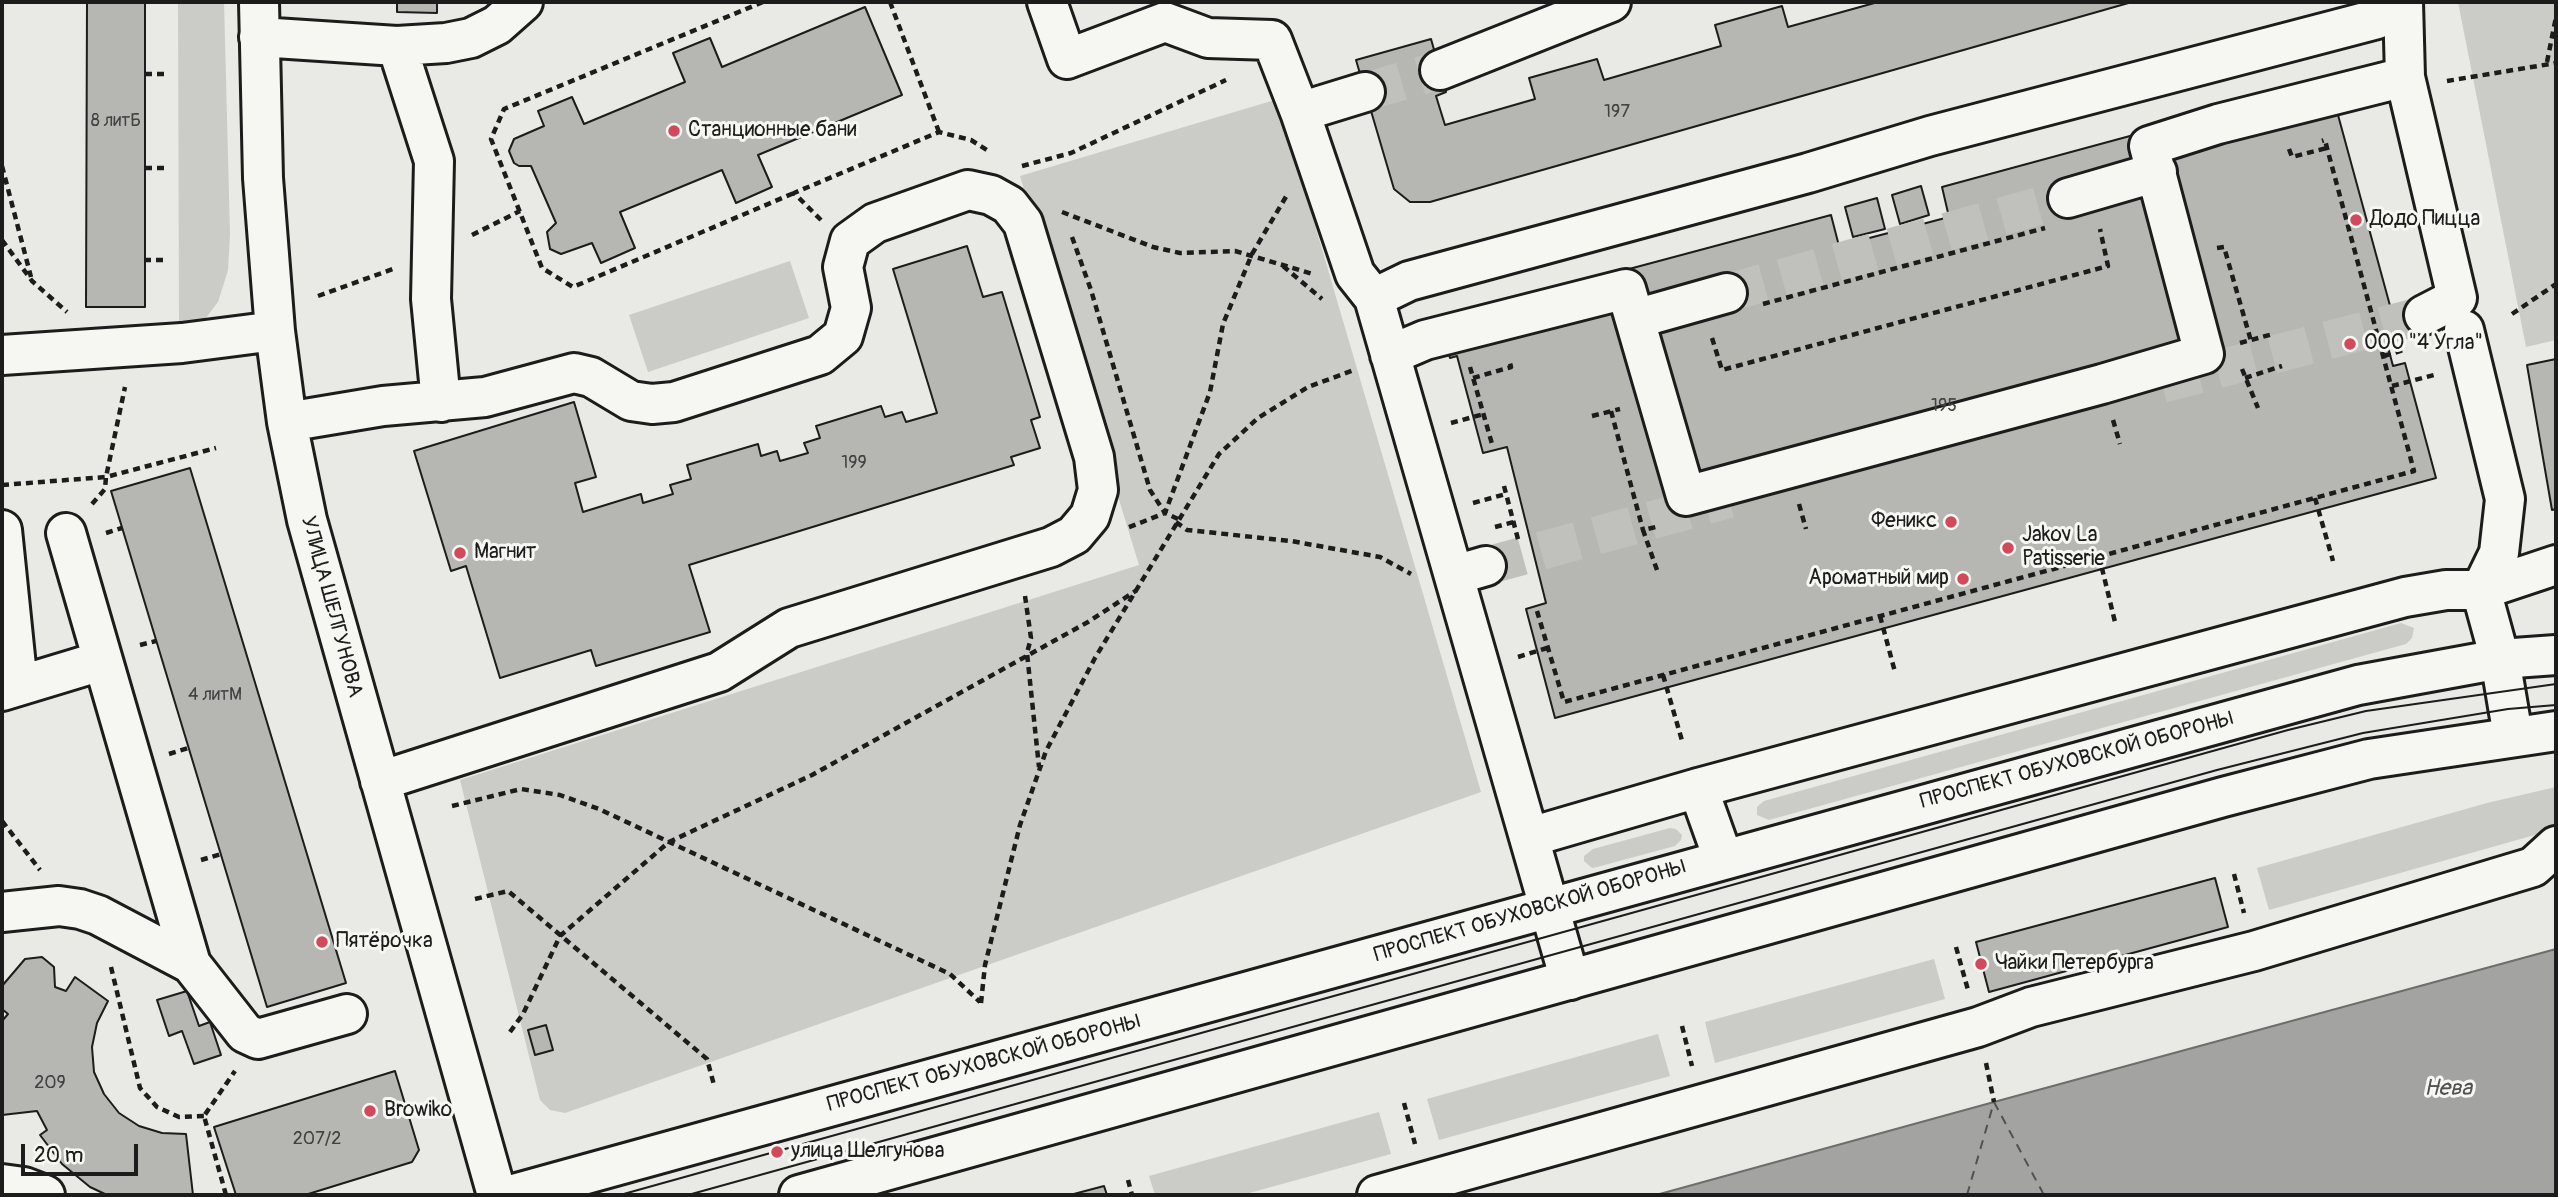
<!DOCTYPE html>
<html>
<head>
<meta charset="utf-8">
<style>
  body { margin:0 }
  #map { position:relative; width:2558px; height:1197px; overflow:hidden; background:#e9e9e5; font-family:Pangolin,sans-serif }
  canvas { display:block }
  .frame { position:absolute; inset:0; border:4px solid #1c1c1c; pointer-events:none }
  .scale { position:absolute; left:21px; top:1144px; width:117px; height:32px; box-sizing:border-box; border:4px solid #1c1c1c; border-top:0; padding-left:9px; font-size:21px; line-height:24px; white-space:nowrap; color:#1c1c1c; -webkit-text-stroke:5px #f6f6f2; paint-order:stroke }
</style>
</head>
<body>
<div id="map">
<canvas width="2558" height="1197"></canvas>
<div class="frame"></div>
<div class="scale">20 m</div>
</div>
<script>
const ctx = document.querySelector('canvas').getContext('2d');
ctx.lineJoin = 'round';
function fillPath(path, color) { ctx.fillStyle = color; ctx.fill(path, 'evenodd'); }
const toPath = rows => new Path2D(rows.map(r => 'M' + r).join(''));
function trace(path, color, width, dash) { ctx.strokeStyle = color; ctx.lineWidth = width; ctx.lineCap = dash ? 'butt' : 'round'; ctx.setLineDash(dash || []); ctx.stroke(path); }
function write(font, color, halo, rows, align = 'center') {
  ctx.font = font + ' Pangolin,sans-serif'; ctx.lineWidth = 6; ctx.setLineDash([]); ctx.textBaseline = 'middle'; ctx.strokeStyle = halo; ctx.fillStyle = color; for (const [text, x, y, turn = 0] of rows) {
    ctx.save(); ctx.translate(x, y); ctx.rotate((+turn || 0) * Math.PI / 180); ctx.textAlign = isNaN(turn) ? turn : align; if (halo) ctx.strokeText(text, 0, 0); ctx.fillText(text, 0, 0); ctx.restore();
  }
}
fillPath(toPath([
  [178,2,224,2,230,234,228,270,218,302,202,323,179,330],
  [2458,2,2556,2,2556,340,2526,347],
  [1278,99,1481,792,565,1113,550,1110,540,1100,460,780,1139,565,1020,176],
  [790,261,809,318,648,372,629,315],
  [2401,623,2414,628,2412,638,2406,644,1769,820,1757,815,1757,807,1764,801],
  [2556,787,2556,829,2269,910,2257,868,2487,803],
  [1670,828,1676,829,1682,835,1681,840,1675,846,1597,867,1592,868,1584,861,1584,856,1593,849],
  [1934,959,1945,999,1715,1063,1705,1022],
  [1658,1034,1670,1076,1439,1140,1427,1099],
  [1379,1112,1391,1154,1242,1195,1155,1195,1149,1176]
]), '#cbcbc7');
const water = toPath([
  [2556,949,2556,1195,1656,1195,1994,1102,2556,949]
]);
fillPath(water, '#a3a3a1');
trace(water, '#6d6d6c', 2);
trace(toPath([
  [1994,1102,2044,1195],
  [1967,1195,1994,1102]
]), '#525251', 2, [9, 7]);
const building = toPath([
  [87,2,145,2,145,307,86,307,87,2],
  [397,2,437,2,437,13,397,12,397,2],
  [1878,2,2132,2,1430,202,1410,202,1394,189,1356,60,1431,39,1446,92,1436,96,1445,125,1535,99,1529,78,1597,59,1604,80,1721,46,1715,25,1782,6,1788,27,1878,2],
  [865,7,902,95,758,155,772,187,736,203,722,170,620,212,635,248,601,263,592,243,561,254,550,249,547,232,556,223,531,166,519,166,514,163,509,151,514,139,544,126,538,111,572,97,584,124,685,82,673,53,710,38,722,67,865,7],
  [2329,82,2392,313,2422,305,2427,325,2385,336,2393,366,2405,363,2436,478,1555,718,1526,609,1546,603,1507,447,1483,453,1457,356,1450,358,1441,326,1558,288,1831,215,1839,246,1949,217,1942,187,2329,82],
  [1921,186,1929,215,1900,224,1892,195,1921,186],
  [1877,198,1885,229,1853,237,1845,207,1877,198],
  [967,246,983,297,1002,292,1040,417,1031,420,1040,448,1011,457,1014,465,689,565,710,632,596,666,591,650,500,678,466,566,451,571,414,451,574,402,596,477,575,483,583,512,641,494,643,503,673,494,670,485,691,479,687,465,758,444,761,456,777,451,780,461,808,453,804,443,820,438,816,426,881,406,885,417,902,412,906,422,937,413,893,269,967,246],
  [2556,359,2556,509,2552,510,2527,365,2556,359],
  [190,468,346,983,267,1007,111,491,190,468],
  [2215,878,2228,927,1989,992,1976,942,2215,878],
  [42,957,54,967,55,987,66,991,75,977,108,1001,97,1023,92,1047,94,1072,104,1094,119,1113,139,1126,162,1133,186,1134,193,1195,107,1195,90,1187,62,1164,40,1135,47,1130,37,1111,2,1115,2,1021,8,1014,2,1009,2,986,25,959,42,957],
  [187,991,199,1026,210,1022,221,1055,194,1064,182,1031,169,1036,157,1000,187,991],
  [546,1025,553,1050,535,1055,528,1030,546,1025],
  [395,1071,419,1150,412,1162,305,1195,236,1195,214,1127,395,1071],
  [1104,1186,1107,1195,1070,1195,1104,1186]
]);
fillPath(building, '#b6b6b3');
trace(building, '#1c1c1c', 2);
trace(toPath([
  [1365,92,1440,70],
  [1727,293,2068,198],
  [2162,384,2424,315],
  [1486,566,1729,499]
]), '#c0c0bd', 38, [38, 19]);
const minor = toPath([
  [259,2,263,178,275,331,287,422,307,520,497,1195],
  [1047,2,1067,59,1165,22,1208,38,1272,40,1300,112],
  [2403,2,2405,77,2457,298,2424,315],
  [259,37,397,46,446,43,471,38,497,25,523,2],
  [397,46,434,161,431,299,441,402],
  [1440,70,1611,2],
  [1365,92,1300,112,1355,274,1374,298,1570,980],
  [2068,198,2157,172],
  [1374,298,1409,281,1808,173,1930,136,2377,19,2403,4],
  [1635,319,1727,293],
  [2464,330,2505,499,2499,553,2481,590,2500,659,2513,736],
  [2,355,182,343,275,331],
  [1390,355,1425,340,1626,289,1686,496,2102,384,2204,354,2149,146,2218,124,2405,77],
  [287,422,383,406,485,397,574,373,591,377,631,401,652,404,674,402,820,355,843,336,851,308,843,267,850,241,875,223,968,190,991,195,1009,205,1023,223,1094,457,1098,490,1090,516,1074,535,1051,547,789,628,719,672,380,781],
  [2,530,18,686],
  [66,533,191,964,245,1033,258,1039,347,1014],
  [1455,575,1486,566],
  [2,691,101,661],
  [1698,788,1723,858],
  [1530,837,1698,788,2405,597,2446,590,2481,590,2556,565],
  [2,912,59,906,80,909,98,915,191,964],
  [2,1184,24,1187,45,1195],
  [1377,1195,1978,1027,2031,1007,2254,951,2533,867,2556,846]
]);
const major = toPath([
  [510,1195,2358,685,2500,659,2556,655],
  [799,1195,2223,797,2369,759,2556,731]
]);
trace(minor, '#1c1c1c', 44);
trace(major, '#1c1c1c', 44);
trace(toPath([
  [763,2,504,109,491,139,542,268,573,287,794,193],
  [890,2,939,132],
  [2547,62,2556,17],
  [145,74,166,74],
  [2447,81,2556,63],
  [2289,149,2292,157,2327,148],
  [2,166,31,277],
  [1022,166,1071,153,1226,80],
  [145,168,164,168],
  [1062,212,1153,247,1180,253,1235,251,1313,274],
  [821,220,794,193,939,132,971,140,990,152],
  [472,235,520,211],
  [1072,237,1091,290,1150,490,1165,513,1127,528],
  [2,240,32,281,67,312],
  [2217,248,2224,247,2251,341],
  [144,260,164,260],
  [1283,266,1322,299],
  [318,296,393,269],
  [1763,304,2045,228],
  [2512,314,2556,284],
  [1712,338,1722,370,2108,266,2100,229],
  [2240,343,2273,334],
  [2384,356,2407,349],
  [1470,367,1492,444],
  [2242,369,2258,408],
  [1473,378,1511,367,1509,359],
  [2245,378,2282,366],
  [2392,386,2434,375],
  [1611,411,1643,530],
  [1592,416,1620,409],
  [2113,420,2120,444],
  [1451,423,1484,414],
  [2,485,106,477,125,387],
  [1504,486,1519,543],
  [2315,498,2333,561],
  [1473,503,1506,494],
  [92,504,105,489,106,477,216,448],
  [1799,504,1806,529],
  [1178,519,1165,513,1210,392,1223,324,1252,254,1287,195],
  [1176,522,1187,530,1291,541,1380,557,1411,574],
  [1495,527,1514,522],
  [106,533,122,528],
  [2099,556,2115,622],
  [1657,570,1643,530,1660,526],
  [1025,596,1031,638,1027,653,1039,767],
  [1537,611,1564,702,2414,471,2327,148,2325,140,2322,141],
  [1880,616,1895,672],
  [140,645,156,641],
  [1518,657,1547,648],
  [1663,675,1683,744],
  [169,754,188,748],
  [452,806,521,789,560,795,599,809,950,974,980,1002],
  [2,821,40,870],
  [201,860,221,854],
  [2234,874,2244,913],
  [475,899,508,891,707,1059,714,1085],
  [1956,947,1968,990],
  [111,967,140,1088,157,1107,179,1117,204,1116],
  [981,1003,985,965,1020,825,1046,751,1095,658,1219,454,1258,418,1308,387,1354,370],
  [1682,1026,1692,1066],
  [510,1032,523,1014,560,936,669,842,812,775,1088,622,1137,590],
  [1986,1063,1994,1102],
  [1404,1103,1415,1144],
  [1128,1180,1132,1195],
  [226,1195,204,1116,235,1071]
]), '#1c1c1c', 4.5, [7, 5]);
trace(minor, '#f6f6f2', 38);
trace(major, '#f6f6f2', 38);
trace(toPath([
  [620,1195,2288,730,2366,711,2556,684],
  [688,1195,2217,770,2363,733,2508,709,2556,705]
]), '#1c1c1c', 2);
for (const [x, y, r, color] of [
  [674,131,7,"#d1495b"],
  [2356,220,7,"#d1495b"],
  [2350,344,7,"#d1495b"],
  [1951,522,7,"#d1495b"],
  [2008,548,7,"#d1495b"],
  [460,553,7,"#d1495b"],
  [1963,579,7,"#d1495b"],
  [322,942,7,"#d1495b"],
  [1981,964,7,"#d1495b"],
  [370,1111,7,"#d1495b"],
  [777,1152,7,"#d1495b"]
]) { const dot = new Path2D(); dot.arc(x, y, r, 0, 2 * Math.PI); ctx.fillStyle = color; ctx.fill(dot); trace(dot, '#f6f6f2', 2.5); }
write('18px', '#424242', null, [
  ["197",1617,112],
  ["8 литБ",116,121],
  ["195",1944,406],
  ["199",854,463],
  ["4 литМ",215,695],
  ["209",50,1083],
  ["207/2",317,1139]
]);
write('21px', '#1c1c1c', '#f6f6f2', [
  ["Станционные бани",688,131],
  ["Додо Пицца",2370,220],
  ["ООО \"4 Угла\"",2364,344],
  ["Феникс",1937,522,"right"],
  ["Jakov La",2022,536],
  ["Patisserie",2022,560],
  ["Магнит",474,553],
  ["Ароматный мир",1949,579,"right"],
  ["Пятёрочка",336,942],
  ["Чайки Петербурга",1995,964],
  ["Browiko",384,1111],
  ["улица Шелгунова",791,1152]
], 'left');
write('21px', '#1c1c1c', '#f6f6f2', [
  ["УЛИЦА ШЕЛГУНОВА",331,607,75],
  ["ПРОСПЕКТ ОБУХОВСКОЙ ОБОРОНЫ",2077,761,-15],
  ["ПРОСПЕКТ ОБУХОВСКОЙ ОБОРОНЫ",1530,912,-16],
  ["ПРОСПЕКТ ОБУХОВСКОЙ ОБОРОНЫ",984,1064,-15]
]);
write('italic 23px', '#525251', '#f6f6f2', [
  ["Нева",2448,1089]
]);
</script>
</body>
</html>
